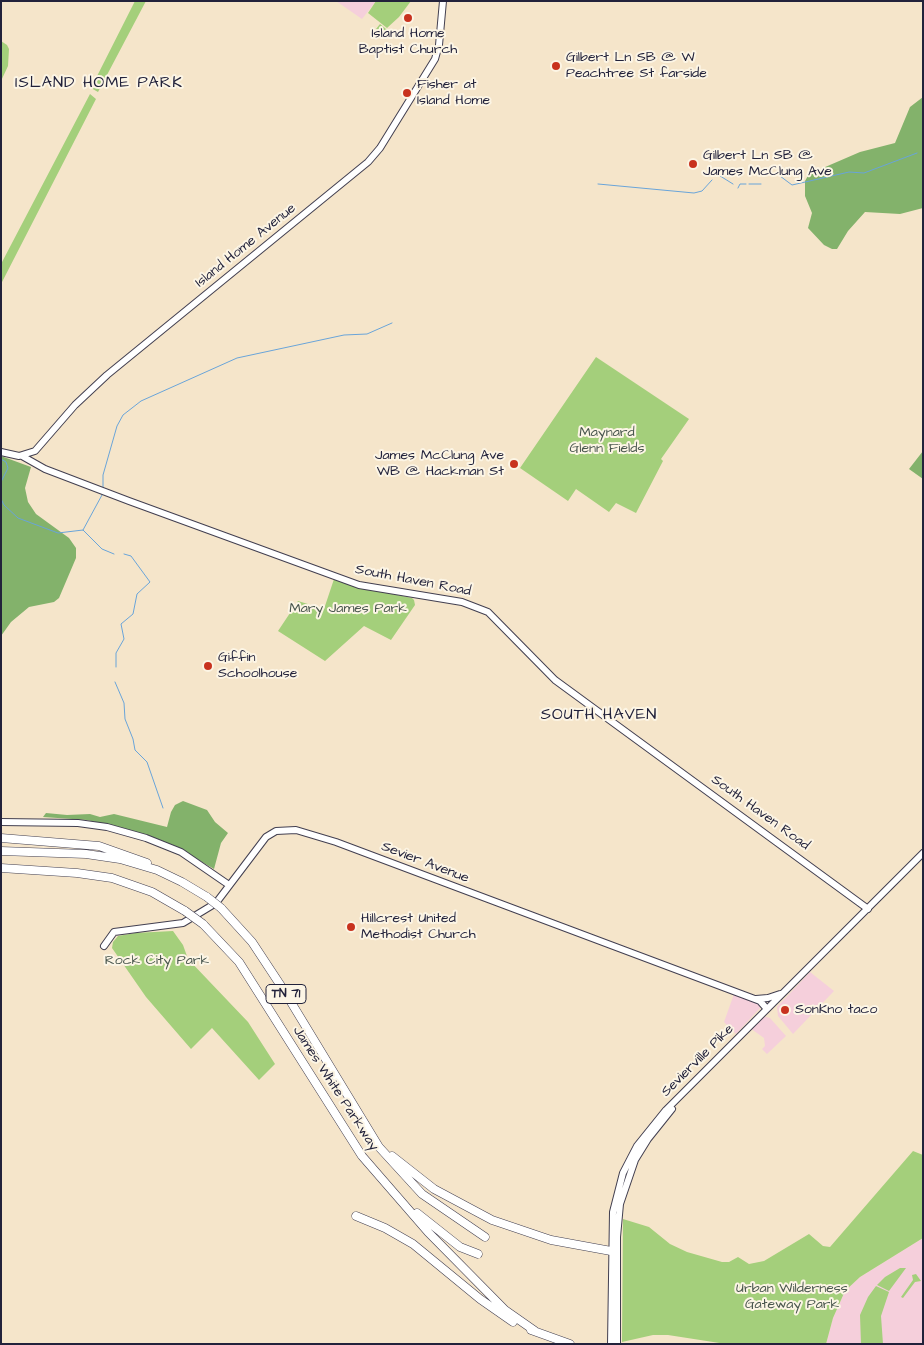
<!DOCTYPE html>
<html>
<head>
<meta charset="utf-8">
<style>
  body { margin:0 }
  #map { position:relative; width:924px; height:1345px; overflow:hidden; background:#f5e5ca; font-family:"Architects Daughter",sans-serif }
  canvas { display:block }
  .frame { position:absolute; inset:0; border:2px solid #22223b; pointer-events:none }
</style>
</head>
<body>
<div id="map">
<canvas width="924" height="1345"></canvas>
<div class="frame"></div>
</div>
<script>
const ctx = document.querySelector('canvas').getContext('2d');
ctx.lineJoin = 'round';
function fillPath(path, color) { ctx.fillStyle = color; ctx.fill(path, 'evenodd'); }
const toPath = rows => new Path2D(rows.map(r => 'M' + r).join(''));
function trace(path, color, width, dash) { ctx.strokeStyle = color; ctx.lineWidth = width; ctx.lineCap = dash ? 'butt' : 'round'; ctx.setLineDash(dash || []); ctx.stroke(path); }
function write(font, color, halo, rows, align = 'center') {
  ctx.font = font + ' "Architects Daughter",sans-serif'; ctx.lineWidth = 4; ctx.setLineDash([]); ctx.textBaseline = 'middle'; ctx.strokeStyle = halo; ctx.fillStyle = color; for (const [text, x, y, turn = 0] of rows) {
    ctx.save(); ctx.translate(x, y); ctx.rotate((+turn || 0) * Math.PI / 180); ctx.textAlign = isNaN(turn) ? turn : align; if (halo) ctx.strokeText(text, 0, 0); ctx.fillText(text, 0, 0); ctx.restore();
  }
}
fillPath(toPath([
  [336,1,376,1,362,19],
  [810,972,834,991,793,1034,778,1016,777,1007],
  [734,994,760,1004,761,1007,736,1034,724,1022],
  [763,1016,770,1018,786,1036,767,1054,762,1049,765,1046,764,1038,750,1028],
  [923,1238,923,1344,826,1344,833,1318,845,1291,860,1277]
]), '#f5cfdb');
fillPath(toPath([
  [135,1,146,1,98,92,91,88],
  [376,1,411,1,399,17,387,28,368,13],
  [380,24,392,34,389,39,376,29],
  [1,41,7,45,9,49,8,66,1,81],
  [90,94,96,99,1,284,1,264],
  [596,357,689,419,661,459,663,461,636,513,616,503,609,512,576,489,568,501,520,468],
  [334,579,358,587,412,598,414,600,415,605,391,640,364,626,325,661,278,631,298,601,324,609],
  [173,931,183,945,188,959,248,1022,275,1064,259,1080,212,1028,191,1049,146,997,112,948,113,942,118,936,135,933],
  [913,1151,923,1155,923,1238,860,1277,845,1291,833,1318,826,1344,726,1344,668,1335,653,1335,622,1342,623,1219,649,1227,670,1244,687,1252,722,1262,729,1262,738,1257,749,1264,764,1261,809,1234,823,1246,830,1247],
  [900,1268,906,1268,889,1291,877,1285,885,1277],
  [916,1274,921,1281,915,1282,903,1298,901,1297,913,1280,912,1275],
  [876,1286,889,1292,881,1316,883,1344,861,1344,860,1315,868,1297]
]), '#a4cf7b');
fillPath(toPath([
  [923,97,923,208,900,214,865,212,848,231,837,249,832,249,824,245,808,228,812,213,805,196,805,181,809,174,860,152,895,143,910,107],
  [923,451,923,479,909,469],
  [1,456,31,467,25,488,28,502,36,514,69,538,76,548,76,558,59,598,54,602,29,607,11,622,1,636],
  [183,801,207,810,215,822,228,833,221,843,214,869,173,845,126,829,87,820,43,817,46,813,67,815,90,814,100,817,114,814,167,827,171,812,175,805]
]), '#83b26b');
trace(toPath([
  [776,173,792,185,849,172,864,173,917,153],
  [717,174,733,184],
  [598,184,694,193,702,191,712,180],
  [749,184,761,184],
  [738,188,740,184,746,184],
  [1,459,6,462,8,468,1,482],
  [103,487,103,475,117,426,123,415,141,401,237,358,344,335,367,334,392,323],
  [1,499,4,505,18,518,58,533,83,530,102,549,114,554],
  [83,530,102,495],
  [116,667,116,653,124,639,121,624,133,614,137,594,150,582,131,556,124,554],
  [115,682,124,703,125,719,133,739,135,750,147,762,163,808]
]), '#69a4d9', 1);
const secondary = toPath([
  [1,452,19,456,35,451,75,405,107,375,368,162,380,148,435,59,439,45,443,1],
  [22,456,45,469,129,501,359,585,462,602,488,612,555,680,868,909],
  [1,822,78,823,107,827,146,838,181,852,229,885],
  [104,946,114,932,183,923,216,903,266,837,276,831,296,830,336,842,760,1001,767,1009],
  [756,999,768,998,780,994],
  [611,1344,613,1212,623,1173,637,1146,666,1110,923,853],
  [617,1344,617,1237,620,1204,635,1160,648,1139,672,1109]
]);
const highway = toPath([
  [1,838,99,846,147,863],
  [1,851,86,854,120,859,157,870,182,882,207,897],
  [1,868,77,873,112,878,152,892,185,911],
  [221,908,252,942,283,989,379,1147,422,1194,485,1237],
  [203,924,239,962,362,1156,428,1232,505,1310,535,1331],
  [392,1156,434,1189,492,1220,551,1240,611,1251],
  [417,1213,460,1247,478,1254],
  [356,1216,385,1228,413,1244,480,1299,513,1322],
  [531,1330,570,1344]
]);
trace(secondary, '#423f50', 8);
trace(highway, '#423f50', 9);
trace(secondary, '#fff', 6);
trace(highway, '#fff', 8);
const highwayBridge = toPath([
  [207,897,221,908],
  [185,911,203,924]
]);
trace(highwayBridge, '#423f50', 9, []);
trace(highwayBridge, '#fff', 8);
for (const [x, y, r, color] of [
  [408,18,5,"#c8321e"],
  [556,66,5,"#c8321e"],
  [407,93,5,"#c8321e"],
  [693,164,5,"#c8321e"],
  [514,464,5,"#c8321e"],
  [208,666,5,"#c8321e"],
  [351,927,5,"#c8321e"],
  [785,1010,5,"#c8321e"]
]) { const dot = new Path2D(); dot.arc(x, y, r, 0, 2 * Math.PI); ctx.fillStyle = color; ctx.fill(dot); trace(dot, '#fcf5e5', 2); }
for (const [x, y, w] of [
  [286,994,40]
]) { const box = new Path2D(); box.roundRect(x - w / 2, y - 9.5, w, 19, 4); ctx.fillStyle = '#fcf5e5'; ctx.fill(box); trace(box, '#22223b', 1); }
write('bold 12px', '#22223b', null, [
  ["TN 71",286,994]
]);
write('14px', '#22223b', '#fcf5e5', [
  ["Island Home",408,34,"center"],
  ["Baptist Church",408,50,"center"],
  ["Gilbert Ln SB @ W",566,58],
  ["Peachtree St farside",566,74],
  ["Fisher at",417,85],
  ["Island Home",417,101],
  ["Gilbert Ln SB @",703,156],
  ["James McClung Ave",703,172],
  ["James McClung Ave",504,456,"right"],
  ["WB @ Hackman St",504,472,"right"],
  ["Giffin",218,658],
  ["Schoolhouse",218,674],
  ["Hillcrest United",361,919],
  ["Methodist Church",361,935],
  ["SonKno taco",795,1010]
], 'left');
write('14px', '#22223b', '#fcf5e5', [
  ["Island Home Avenue",246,246,-39],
  ["South Haven Road",413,581,11],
  ["South Haven Road",760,813,36],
  ["Sevier Avenue",425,863,21],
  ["Sevierville Pike",698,1061,-45],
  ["James White Parkway",335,1089,57]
]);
write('14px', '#49564e', '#fcf5e5', [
  ["Maynard",607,433],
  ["Glenn Fields",607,449],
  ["Mary James Park",348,609],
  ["Rock City Park",157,961],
  ["Urban Wilderness",792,1289],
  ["Gateway Park",792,1305]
]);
ctx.letterSpacing = '1px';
write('16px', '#22223b', '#fcf5e5', [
  ["ISLAND HOME PARK",99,84],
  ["SOUTH HAVEN",599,716]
]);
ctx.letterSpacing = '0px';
</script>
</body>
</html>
